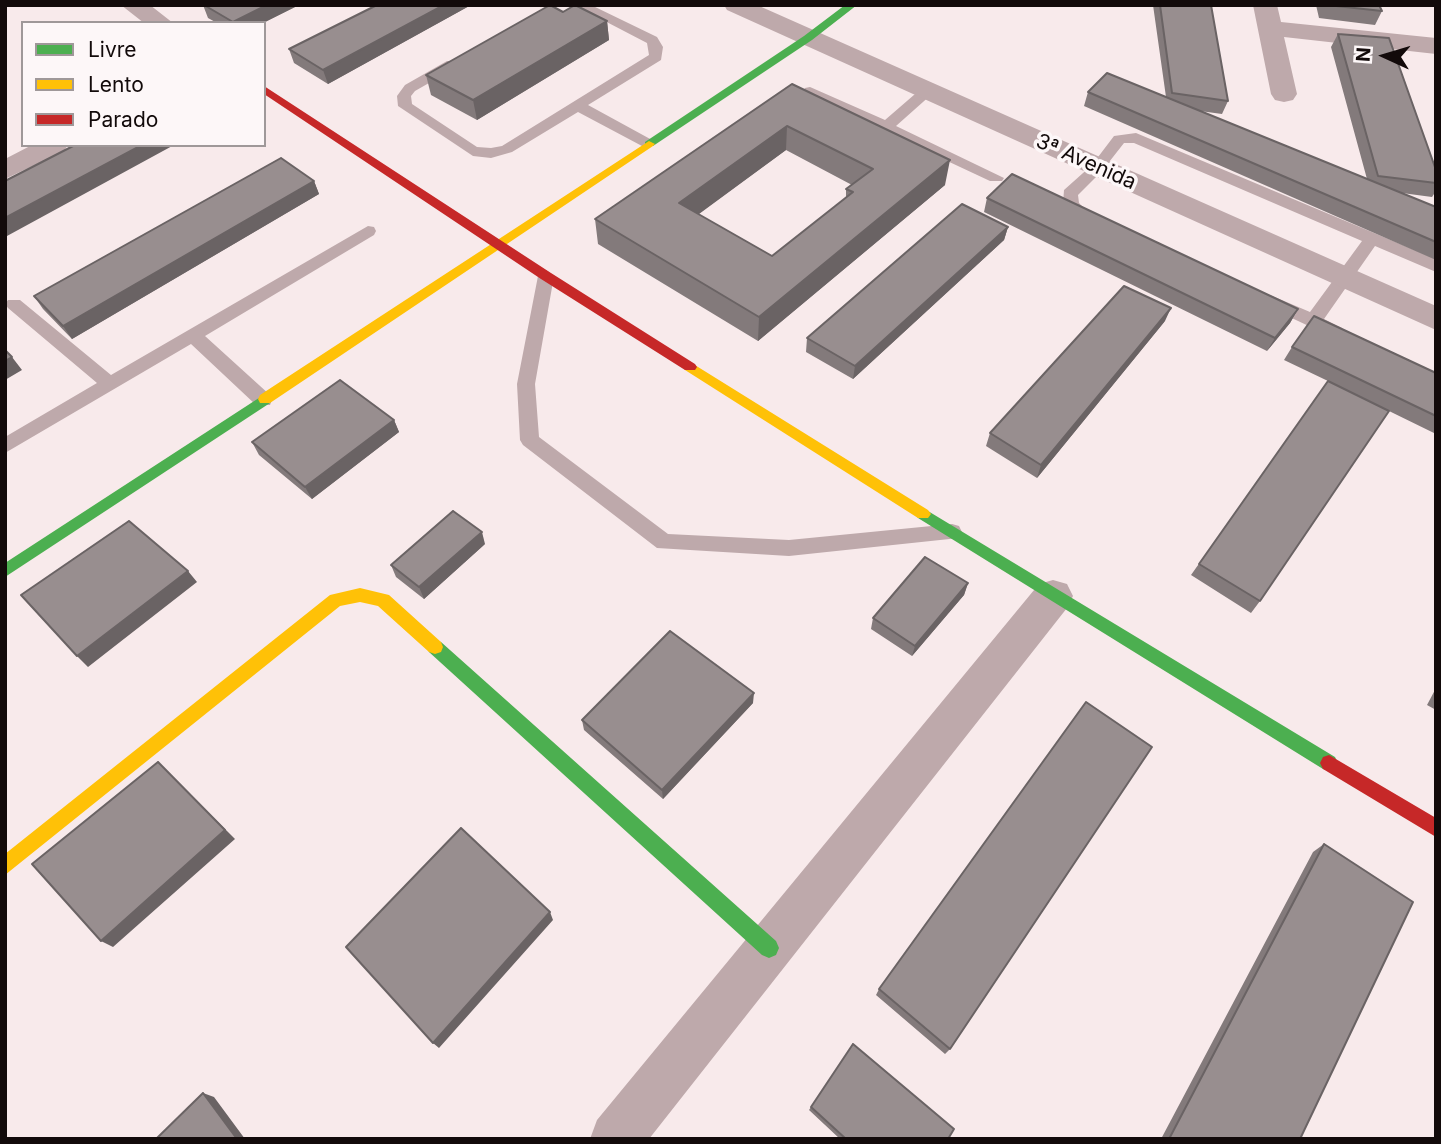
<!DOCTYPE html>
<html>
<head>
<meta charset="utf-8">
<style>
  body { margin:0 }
  #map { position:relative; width:1441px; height:1144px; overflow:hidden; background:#f8eaeb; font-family:Inter,sans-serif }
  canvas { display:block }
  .frame { position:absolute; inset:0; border:7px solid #120a0a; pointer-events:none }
  .legend { position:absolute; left:21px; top:21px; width:245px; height:126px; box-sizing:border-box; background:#fdf7f8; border:2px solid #9f9899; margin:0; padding:9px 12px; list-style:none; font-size:21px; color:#120a0a }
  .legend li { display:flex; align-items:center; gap:14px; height:35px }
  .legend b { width:35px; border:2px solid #9f9899 }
  .north { position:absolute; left:1350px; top:21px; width:70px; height:70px; -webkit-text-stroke:5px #fdf7f8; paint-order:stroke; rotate:274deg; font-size:19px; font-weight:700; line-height:28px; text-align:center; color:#120a0a }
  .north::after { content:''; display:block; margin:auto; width:24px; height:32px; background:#120a0a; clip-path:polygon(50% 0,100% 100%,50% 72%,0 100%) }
</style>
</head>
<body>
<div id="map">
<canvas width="1441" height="1144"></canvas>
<div class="frame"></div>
<ul class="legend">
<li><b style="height:9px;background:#4caf50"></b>Livre</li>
<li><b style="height:9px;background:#ffc107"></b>Lento</li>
<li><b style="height:9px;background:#c62828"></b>Parado</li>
</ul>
<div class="north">N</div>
</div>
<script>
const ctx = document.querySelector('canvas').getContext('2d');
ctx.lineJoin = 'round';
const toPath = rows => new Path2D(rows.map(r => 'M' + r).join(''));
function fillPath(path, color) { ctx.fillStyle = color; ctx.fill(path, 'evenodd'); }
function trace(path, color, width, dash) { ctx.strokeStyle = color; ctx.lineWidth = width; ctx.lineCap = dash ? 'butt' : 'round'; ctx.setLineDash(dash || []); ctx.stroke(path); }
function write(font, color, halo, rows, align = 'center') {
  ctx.font = font + ' Inter,sans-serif'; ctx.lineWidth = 7; ctx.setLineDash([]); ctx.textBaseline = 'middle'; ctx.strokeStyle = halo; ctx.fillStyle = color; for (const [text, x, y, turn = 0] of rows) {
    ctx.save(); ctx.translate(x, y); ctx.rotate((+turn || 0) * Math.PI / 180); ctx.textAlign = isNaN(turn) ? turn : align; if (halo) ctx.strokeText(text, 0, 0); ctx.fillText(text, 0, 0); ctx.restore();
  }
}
fillPath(toPath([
  [574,5,591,5,657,37,663,47,661,60,588,105,652,140,655,143,652,146,642,146,578,112,512,152,491,158,473,156,398,106,397,96,405,85,447,61,457,61,457,67,415,91,411,96,412,104,477,147,491,148,502,146,649,55,647,43,574,5],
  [810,87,885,120,922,88,932,88,934,91,932,94,896,126,1004,178,1002,181,990,181,881,130,805,94,803,91,805,88,810,87],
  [1136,133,1436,259,1436,272,1375,246,1324,319,1342,328,1345,332,1342,336,1336,338,1330,336,1264,305,1261,301,1270,295,1310,312,1362,241,1134,143,1124,143,1102,171,1078,195,1079,203,1086,210,1097,215,1099,219,1097,223,1091,224,1074,218,1063,204,1064,190,1092,165,1114,136,1136,133],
  [368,226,374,227,376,231,374,235,205,336,270,395,272,400,270,405,256,405,191,344,5,453,5,437,97,383,8,308,5,304,8,300,20,300,111,375,368,226],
  [546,270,554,276,535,384,539,437,668,534,789,540,952,524,959,526,962,532,959,538,789,556,657,548,523,445,520,440,517,384,538,276,546,270]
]), '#bea9ab');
fillPath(toPath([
  [121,5,150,5,173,23,144,23,121,5],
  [724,5,757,5,1436,306,1436,330,727,10,724,5],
  [1253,5,1277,5,1281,22,1436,38,1436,54,1284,37,1297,94,1293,100,1284,102,1275,100,1271,94,1253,5],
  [32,145,68,145,64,151,5,179,5,159,32,145],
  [1053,580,1067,584,1073,596,1067,608,649,1139,590,1139,597,1120,1039,584,1053,580]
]), '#bea9ab');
fillPath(toPath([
  [845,5,857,5,812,40,653,146,645,146,645,142,804,36,845,5],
  [265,394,272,399,270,403,5,577,5,563,265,394],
  [923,508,1335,757,1338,763,1335,769,1329,771,1323,769,918,518,915,514,923,508],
  [435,640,441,642,776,941,779,948,776,955,769,958,762,955,429,652,427,647,429,642,435,640]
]), '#4caf50');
fillPath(toPath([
  [649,141,655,144,653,146,270,403,260,403,258,399,260,395,649,141],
  [690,362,928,510,931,514,928,518,918,518,685,370,683,367,690,362],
  [360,588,389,595,441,642,443,647,441,652,435,654,429,652,378,606,360,602,340,606,5,875,5,854,330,595,360,588]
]), '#ffc107');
fillPath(toPath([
  [264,86,551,273,695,364,697,367,695,370,685,370,541,279,264,94,264,86],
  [1329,755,1436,818,1436,837,1323,769,1320,763,1323,757,1329,755]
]), '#c62828');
fillPath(toPath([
  [203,5,299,5,263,23,217,23,208,18],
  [377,5,471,5,328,84,294,63,289,49],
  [1153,5,1211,5,1228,101,1222,114,1200,111,1367,179,1331,47,1338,34,1436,170,1436,191,1432,197,1402,193,1436,207,1436,260,1084,106,1088,92,1166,97],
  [1316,5,1379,5,1382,11,1375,25,1319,18],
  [563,12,607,21,609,40,477,120,431,95,426,75],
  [792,84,945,185,758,341,598,244,595,219],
  [786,150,852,185,846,189,846,198,772,256,698,214],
  [314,181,319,194,72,339,43,309,34,296],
  [987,198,1298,309,1290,323,1267,351,984,212],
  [1008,227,1004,240,853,379,806,352,807,338],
  [1165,321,1037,478,986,446,990,433],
  [1292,347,1436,373,1436,434,1389,411,1260,601,1251,613,1191,575,1328,381,1284,360],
  [394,420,399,432,312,499,259,455,252,442],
  [485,544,424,599,396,577,391,565],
  [968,583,964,595,912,656,871,629,873,618],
  [1436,688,1436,710,1427,705],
  [753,703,663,799,584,730,582,720],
  [1324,844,1300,1139,1161,1139,1313,852],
  [879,989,950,1049,945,1054,876,995],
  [811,1107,948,1139,840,1139,809,1110]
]), '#837a7b');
fillPath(toPath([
  [267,5,299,5,263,23,233,23,233,22],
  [444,5,471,5,328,84,323,70],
  [607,21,609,40,477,120,473,100],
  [787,126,786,150,680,228,679,203],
  [142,145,174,145,7,236,5,234,5,218],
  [950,160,945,185,758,341,759,317],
  [314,181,319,194,72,339,63,326],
  [1008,227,1004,240,853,379,855,366],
  [1171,308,1165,321,1037,478,1041,465],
  [1298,309,1290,323,1267,351,1275,338],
  [12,357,22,370,5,380,5,361],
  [394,420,399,432,312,499,305,487],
  [482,532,485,544,424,599,419,587],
  [188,571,197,582,88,667,77,656],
  [968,583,964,595,912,656,915,646],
  [754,693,753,703,663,799,662,790],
  [158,762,235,839,113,947,101,941],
  [550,912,553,920,439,1048,433,1043],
  [203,1093,214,1097,245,1139,237,1139]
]), '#6a6364');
const building = toPath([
  [204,5,267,5,233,22,204,5],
  [377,5,444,5,323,70,289,49,377,5],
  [550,5,563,12,575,5,607,21,473,100,426,75,550,5],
  [1160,5,1211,5,1228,101,1172,93,1160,5],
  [1327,5,1379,5,1382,11,1327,5],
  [1338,34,1389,38,1436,170,1436,183,1378,176,1338,34],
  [1107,73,1436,207,1436,242,1088,92,1107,73],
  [792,84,950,160,759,317,595,219,792,84],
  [787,126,873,169,846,189,853,192,772,256,679,203,787,126],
  [75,145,142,145,5,218,5,181,75,145],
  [281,158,314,181,63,326,34,296,281,158],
  [1012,174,1298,309,1275,338,987,198,1012,174],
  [962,204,1008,227,855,366,807,338,962,204],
  [1124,286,1171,308,1041,465,990,433,1124,286],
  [1314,316,1436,373,1436,416,1292,347,1314,316],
  [5,350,12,357,5,361,5,350],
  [340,380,394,420,305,487,252,442,340,380],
  [1328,381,1389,411,1260,601,1199,564,1328,381],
  [453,511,482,532,419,587,391,565,453,511],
  [129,521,188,571,77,656,21,595,129,521],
  [925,557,968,583,915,646,873,618,925,557],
  [670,631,754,693,662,790,582,720,670,631],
  [1086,702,1152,747,950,1049,879,989,1086,702],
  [158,762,225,830,101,941,32,864,158,762],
  [461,828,550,912,433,1043,346,947,461,828],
  [1324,844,1413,902,1300,1139,1169,1139,1324,844],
  [853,1044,954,1129,948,1139,846,1139,811,1107,853,1044],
  [203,1093,237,1139,156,1139,203,1093]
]);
fillPath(building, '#988e8f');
trace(building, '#6a6364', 2);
write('21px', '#120a0a', '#fdf7f8', [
  ["3ª Avenida",1086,162,24]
]);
</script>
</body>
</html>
